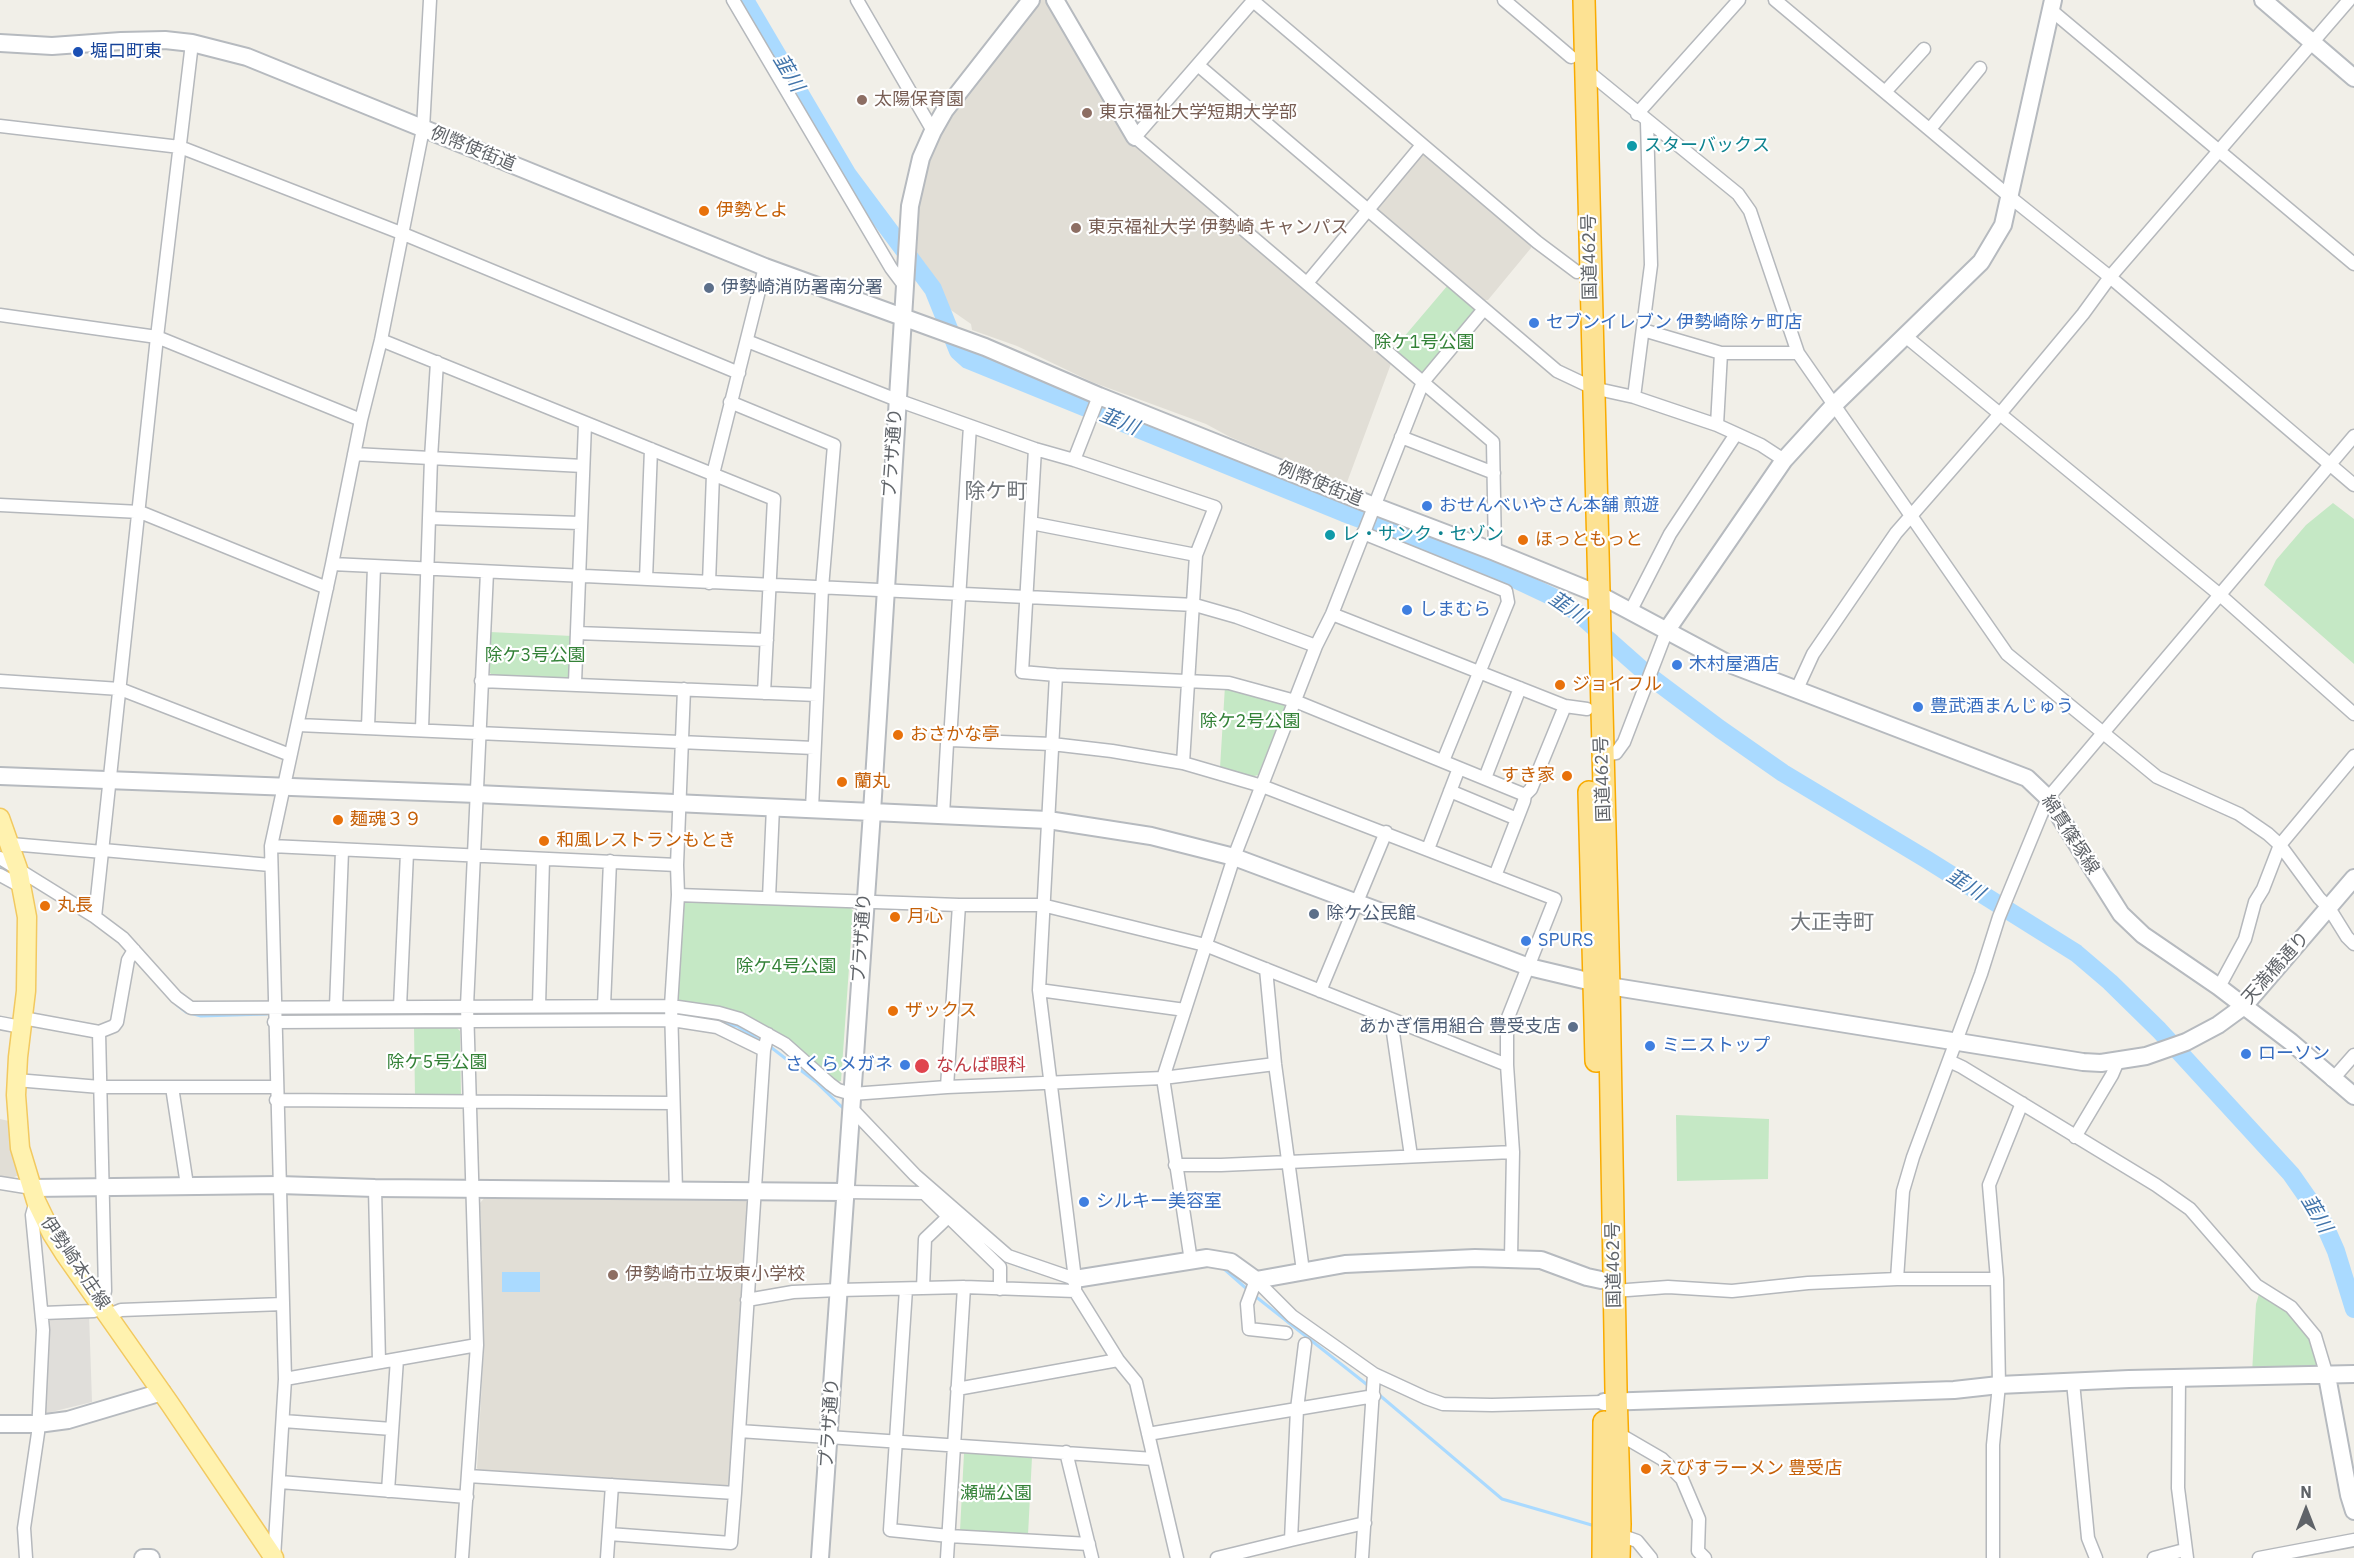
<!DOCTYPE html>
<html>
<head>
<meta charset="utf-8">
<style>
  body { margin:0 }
  #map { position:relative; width:2354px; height:1558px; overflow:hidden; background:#f1efe8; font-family:"IBM Plex Sans",sans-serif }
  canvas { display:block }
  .north { position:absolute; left:2276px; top:1480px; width:60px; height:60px; -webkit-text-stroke:4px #fff; paint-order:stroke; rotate:0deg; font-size:16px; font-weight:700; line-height:24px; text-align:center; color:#5f6368 }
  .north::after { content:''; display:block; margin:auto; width:21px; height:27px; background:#5f6368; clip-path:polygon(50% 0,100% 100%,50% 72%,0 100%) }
</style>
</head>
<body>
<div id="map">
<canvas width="2354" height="1558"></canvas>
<div class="north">N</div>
</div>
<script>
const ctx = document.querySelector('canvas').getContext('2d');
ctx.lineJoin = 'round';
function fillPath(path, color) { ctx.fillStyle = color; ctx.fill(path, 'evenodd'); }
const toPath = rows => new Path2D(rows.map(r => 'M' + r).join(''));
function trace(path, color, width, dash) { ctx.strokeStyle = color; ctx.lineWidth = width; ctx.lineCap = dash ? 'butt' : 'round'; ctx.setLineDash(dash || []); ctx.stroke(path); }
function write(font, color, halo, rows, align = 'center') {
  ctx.font = font + ' "IBM Plex Sans","Noto Sans JP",sans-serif'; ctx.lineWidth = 4.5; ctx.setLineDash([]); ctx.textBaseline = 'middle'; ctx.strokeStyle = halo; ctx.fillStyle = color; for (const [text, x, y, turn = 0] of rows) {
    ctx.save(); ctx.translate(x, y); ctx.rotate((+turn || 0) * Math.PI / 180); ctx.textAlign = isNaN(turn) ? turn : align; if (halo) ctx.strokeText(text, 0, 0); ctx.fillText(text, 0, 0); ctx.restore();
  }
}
fillPath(toPath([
  [89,1314,92,1402,43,1414,47,1320,49,1317]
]), '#e0deda');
fillPath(toPath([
  [1041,0,1048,0,1119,119,1392,361,1346,485,1230,437,1206,424,1092,382,1017,346,972,330,971,324,948,308,926,265,917,255,918,200,925,167,949,114],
  [1421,153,1427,153,1531,241,1531,248,1488,300,1480,300,1377,211,1377,206],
  [0,1119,9,1121,9,1135,19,1175,12,1178,0,1177],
  [486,1196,743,1198,748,1203,733,1486,728,1490,480,1472,477,1468,484,1347,480,1203]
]), '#e1ded6');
fillPath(toPath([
  [1448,285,1475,306,1475,312,1427,371,1420,372,1392,351],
  [2333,503,2354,519,2354,664,2264,585,2276,560,2306,525],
  [490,632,572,636,570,675,567,678,493,676,489,672],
  [1225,686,1282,702,1285,707,1258,775,1251,777,1220,768],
  [685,899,849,906,853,911,841,1081,834,1083,789,1042,680,1001,677,998,682,902],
  [414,1026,455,1026,460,1031,461,1095,458,1098,415,1098],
  [1676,1115,1769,1119,1768,1179,1677,1181],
  [2259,1294,2285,1308,2312,1337,2322,1372,2252,1373,2256,1304],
  [964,1453,1032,1457,1028,1535,960,1531]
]), '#c5e8c5');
fillPath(toPath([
  [502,1272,540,1272,540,1292,502,1292]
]), '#aadaff');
trace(toPath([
  [0,867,8,871],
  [177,1005,186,1012,201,1016,267,1014],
  [281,1014,455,1014],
  [482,1014,669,1014],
  [675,1014,701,1019],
  [720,1023,737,1026,762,1042],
  [768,1045,816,1082,845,1110],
  [1005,1260,1027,1269],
  [1223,1268,1248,1290],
  [1255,1296,1370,1387],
  [1377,1393,1502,1499,1595,1526]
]), '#aadaff', 3);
trace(toPath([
  [745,0,848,175,933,289,958,351,968,360,1344,513,1485,565,1553,597,1578,613,1648,675,1720,729,1783,773,1926,859,2076,953,2110,982,2159,1030,2291,1174,2321,1217,2336,1251,2354,1309]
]), '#aadaff', 18);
const street = toPath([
  [733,0,891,268,906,288],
  [857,0,933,131],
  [1252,0,1537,242,1577,272],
  [1504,0,1571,57],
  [1775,0,2010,197,2110,277,2354,485],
  [1253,1,1135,137,1493,442,1495,552],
  [2051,10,2354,264],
  [1199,66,1557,371,1593,388,1634,397,1717,425,1761,445,1784,460],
  [1586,70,1738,194,1750,211,1798,353,2007,654,2157,777,2239,814,2268,834,2280,845,2319,898,2329,908,2347,937,2354,944],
  [1885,92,1924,49],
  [1637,114,1739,0],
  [0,126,180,147,401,233,739,373],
  [1930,129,1980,68],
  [1307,283,1422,145],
  [0,315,157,337,361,420],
  [1643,330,1721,353,1798,353],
  [1904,335,2220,595,2354,714],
  [381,340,774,499,764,693],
  [747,341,897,400,1035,449,1074,460,1215,507,1196,555,1183,763],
  [1634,397,1651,265,1647,122],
  [730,402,834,445,822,588,812,809],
  [1717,425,1721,353],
  [1401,437,1494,473],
  [1035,449,1022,672,1056,675,1229,683,1295,701,1525,795,1531,789,1565,706],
  [354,454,583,466],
  [1074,460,1099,396],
  [0,505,140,512,327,588],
  [429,518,580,523],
  [1031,523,1196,555],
  [1363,533,1506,591,1508,602,1443,761],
  [332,564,1195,605,1237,617,1316,646],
  [646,579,651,449],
  [709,583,713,474,765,267],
  [1631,610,1670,534,1736,434],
  [1332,614,1565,706,1587,709],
  [577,633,767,640],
  [1056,675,1039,990,1075,1279,1075,1291,1118,1360,1136,1382,1177,1558],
  [0,681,120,689,290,755],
  [481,681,817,695],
  [575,683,585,424],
  [1796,691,1813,654,1896,533,1999,415,2083,314,2110,277,2349,0],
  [298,725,814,748],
  [368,727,374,567],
  [422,729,431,458,437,362],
  [950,740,1052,744,1112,751,1183,763,1262,786,1555,899,1507,1020,1507,1065,1513,1152,1511,1258],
  [1602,755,1616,753,1624,742,1667,630],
  [1485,778,1520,688],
  [1450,791,1517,819],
  [943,815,947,744,950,740,970,426],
  [11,844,103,852],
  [271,846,677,865],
  [1428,849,1459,768],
  [103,850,270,865],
  [0,858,95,917,123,938,176,997,191,1008,671,1006,719,1013,740,1019,785,1044,830,1084,838,1090,852,1094,947,1087,1163,1078,1275,1064],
  [0,875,22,887],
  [1495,876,1524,801,1525,795],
  [678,895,959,905,1042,905,1205,945,1507,1065],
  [769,898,773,807],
  [95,917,157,337,192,43],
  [1266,969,1275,1064,1303,1271],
  [2219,987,2245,939,2255,902,2263,889,2280,845,2354,756],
  [1039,990,1185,1010],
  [1320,991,1386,832],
  [539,1006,543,859],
  [604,1006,610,861],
  [336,1007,342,851],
  [400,1007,407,853],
  [23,1018,99,1032,114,1026,117,1022,128,960,134,950],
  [1391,1019,1411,1156],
  [274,1022,672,1020,717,1027,764,1050],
  [0,1023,21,1027],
  [1949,1061,1962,1067,2156,1185,2190,1209,2256,1285,2291,1307,2315,1336,2327,1376],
  [16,1080,100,1087,276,1087],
  [2332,1080,2354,1055],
  [172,1087,187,1185],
  [947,1087,959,905],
  [276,1100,673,1103],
  [851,1108,915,1175,1008,1256,1075,1279],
  [2075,1137,2112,1075,2118,1061],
  [1175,1165,1221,1165,1513,1152],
  [0,1183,32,1188],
  [375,1188,379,1362],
  [676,1191,671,1006,678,895,677,865,684,689],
  [845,1192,924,1193,1000,1267,1000,1289],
  [1191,1261,1163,1078,1234,857,1316,646,1332,614,1423,382,1484,309],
  [1897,1279,1903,1191,1913,1157,1981,974,1999,917,2048,798,2354,436],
  [923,1288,925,1239,948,1217],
  [906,1289,890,1530,949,1536,1089,1544],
  [1614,1291,1668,1287,1732,1291,1808,1283,1897,1279,1997,1279],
  [747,1300,793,1292,839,1290,964,1287,1075,1291],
  [43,1313,94,1311,102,1304,105,1291,99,1032],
  [109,1315,121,1310,283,1304],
  [1286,1333,1249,1329,1247,1304,1256,1280,1292,1316,1374,1374,1426,1398,1443,1404,1492,1405,1604,1402],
  [285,1379,477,1345],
  [2179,1379,2178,1488,2187,1558],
  [2073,1382,2088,1538,2096,1558],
  [957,1389,1118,1360],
  [283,1421,392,1429],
  [739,1431,1154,1459],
  [1148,1434,1374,1396],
  [1619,1434,1662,1459,1682,1479,1699,1519,1698,1551,1705,1558],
  [1066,1452,1092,1558],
  [468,1476,735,1493,764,1050,768,1034],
  [280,1482,467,1497],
  [388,1491,397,1359],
  [609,1534,731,1543,735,1493],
  [1620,1535,1637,1541,1651,1558],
  [1291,1540,1365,1523],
  [26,1558,24,1528,38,1433,43,1330,32,1215,36,1201],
  [274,1558,285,1379,271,846,332,564,361,420,381,340,423,129,430,0],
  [462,1558,477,1345,467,1006,487,572],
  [607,1558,612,1485],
  [947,1558,964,1287],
  [1217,1558,1291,1540,1297,1409,1305,1344],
  [1362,1558,1374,1374],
  [1993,1558,1993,1445,1999,1385,1997,1279,1989,1185,2022,1103],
  [2154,1558,2184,1550],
  [2259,1558,2354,1540]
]);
const secondary = toPath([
  [1055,0,1135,137],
  [2263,0,2354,78],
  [0,43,52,46,121,41,165,40,192,43,247,57,765,267,985,347,1099,396,1374,506,1495,552,1598,594,1727,663,2027,778,2048,798,2121,914,2143,935,2219,987,2291,1042,2354,1096],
  [1667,630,1784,460,1835,404,1981,262,2003,225,2053,0],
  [0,776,477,794,1048,820,1151,836,1234,857,1529,967,1609,986,2083,1062,2101,1063,2146,1056,2186,1042,2218,1025,2244,1006,2354,878],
  [32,1188,279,1185,375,1188,845,1192],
  [1075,1279,1207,1258,1231,1262,1256,1280,1345,1264,1475,1258,1541,1260,1587,1277,1601,1280],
  [2327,1376,2349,1495,2354,1511],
  [1604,1402,1954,1390,1999,1385,2129,1379,2354,1374],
  [0,1424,38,1424,68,1420,162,1392],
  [143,1558,151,1558],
  [820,1558,872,812,910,206,921,158,933,131,945,110,1031,0]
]);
const primary = toPath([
  [0,818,18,869,27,917,26,991,18,1057,16,1095,20,1148,36,1201,52,1234,64,1253,170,1404,274,1558]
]);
const highway = toPath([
  [1584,0,1609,986,1616,1390,1620,1524,1619,1558],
  [1589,792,1596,1061],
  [1603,1558,1604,1422]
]);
trace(street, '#b5b8bc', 15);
trace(secondary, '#b6babf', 20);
trace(primary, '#f2c960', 21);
trace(highway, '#f9ab00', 24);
trace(street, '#fff', 12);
trace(secondary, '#fff', 16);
trace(primary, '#fff2af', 18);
trace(highway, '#fde293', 21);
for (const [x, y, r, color] of [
  [78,52,6,"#1a4fb4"],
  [862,100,6,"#8d6e63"],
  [1087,113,6,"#8d6e63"],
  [1632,146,6,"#0f9aa8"],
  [704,211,6,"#e8710a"],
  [1076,228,6,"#8d6e63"],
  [709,288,6,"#5c6f8a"],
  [1534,323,6,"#3f7fe0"],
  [1427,506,6,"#3f7fe0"],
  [1330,535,6,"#0f9aa8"],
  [1523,540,6,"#e8710a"],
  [1407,610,6,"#3f7fe0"],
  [1677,665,6,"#3f7fe0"],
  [1560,685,6,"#e8710a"],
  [1918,707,6,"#3f7fe0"],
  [898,735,6,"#e8710a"],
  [1567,776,6,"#e8710a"],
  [842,782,6,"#e8710a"],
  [338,820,6,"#e8710a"],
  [544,841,6,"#e8710a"],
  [45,906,6,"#e8710a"],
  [1314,914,6,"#5c6f8a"],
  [895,917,6,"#e8710a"],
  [1526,941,6,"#3f7fe0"],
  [893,1011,6,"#e8710a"],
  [1573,1027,6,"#5c6f8a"],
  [1650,1046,6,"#3f7fe0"],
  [2246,1054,6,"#3f7fe0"],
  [905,1065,6,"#3f7fe0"],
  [922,1066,8,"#e0444e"],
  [1084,1202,6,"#3f7fe0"],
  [613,1275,6,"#8d6e63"],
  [1646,1469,6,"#e8710a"]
]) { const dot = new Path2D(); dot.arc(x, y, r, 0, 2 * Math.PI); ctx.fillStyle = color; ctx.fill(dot); trace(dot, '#fff', 2); }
write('18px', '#164399', '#fff', [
  ["堀口町東",90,52]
], 'left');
write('18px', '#785e54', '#fff', [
  ["太陽保育園",874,100],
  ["東京福祉大学短期大学部",1099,113],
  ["東京福祉大学 伊勢崎 キャンパス",1088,228],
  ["伊勢崎市立坂東小学校",625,1275]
], 'left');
write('18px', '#0d838f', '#fff', [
  ["スターバックス",1644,146],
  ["レ・サンク・セゾン",1342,535]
], 'left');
write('18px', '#5f6368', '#fff', [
  ["例幣使街道",473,149,22],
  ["国道462号",1590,257,-91],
  ["プラザ通り",893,453,-86],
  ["例幣使街道",1320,484,22],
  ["国道462号",1603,779,-92],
  ["綿貫篠塚線",2070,835,57],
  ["プラザ通り",862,938,-86],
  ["天満橋通り",2276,968,-48],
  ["伊勢崎本庄線",75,1263,56],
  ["国道462号",1614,1265,-91],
  ["プラザ通り",830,1423,-86]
]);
write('18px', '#c56008', '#fff', [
  ["伊勢とよ",716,211],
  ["ほっともっと",1535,540],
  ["ジョイフル",1572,685],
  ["おさかな亭",910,735],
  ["すき家",1555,776,"right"],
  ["蘭丸",854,782],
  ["麺魂３９",350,820],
  ["和風レストランもとき",556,841],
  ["丸長",57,906],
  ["月心",907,917],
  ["ザックス",905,1011],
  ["えびすラーメン 豊受店",1658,1469]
], 'left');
write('18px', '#4e5e75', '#fff', [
  ["伊勢崎消防署南分署",721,288],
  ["除ケ公民館",1326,914],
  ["あかぎ信用組合 豊受支店",1561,1027,"right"]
], 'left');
write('18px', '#366cbe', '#fff', [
  ["セブンイレブン 伊勢崎除ヶ町店",1546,323],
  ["おせんベいやさん本舗 煎遊",1439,506],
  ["しまむら",1419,610],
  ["木村屋酒店",1689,665],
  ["豊武酒まんじゅう",1930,707],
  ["SPURS",1538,941],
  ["ミニストップ",1662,1046],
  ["ローソン",2258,1054],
  ["さくらメガネ",893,1065,"right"],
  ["シルキー美容室",1096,1202]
], 'left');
write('18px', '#348238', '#fff', [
  ["除ケ1号公園",1424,343],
  ["除ケ3号公園",535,656],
  ["除ケ2号公園",1250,722],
  ["除ケ4号公園",786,967],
  ["除ケ5号公園",437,1063],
  ["瀬端公園",996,1494]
]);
write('18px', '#be3a42', '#fff', [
  ["なんば眼科",936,1066]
], 'left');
write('italic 20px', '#4174aa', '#fff', [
  ["韮川",788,73,59],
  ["韮川",1119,422,22],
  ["韮川",1567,608,34],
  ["韮川",1965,885,32],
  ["韮川",2316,1214,59]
]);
write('21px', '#70757a', '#fff', [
  ["除ケ町",996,492],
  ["大正寺町",1832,923]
]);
</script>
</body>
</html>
